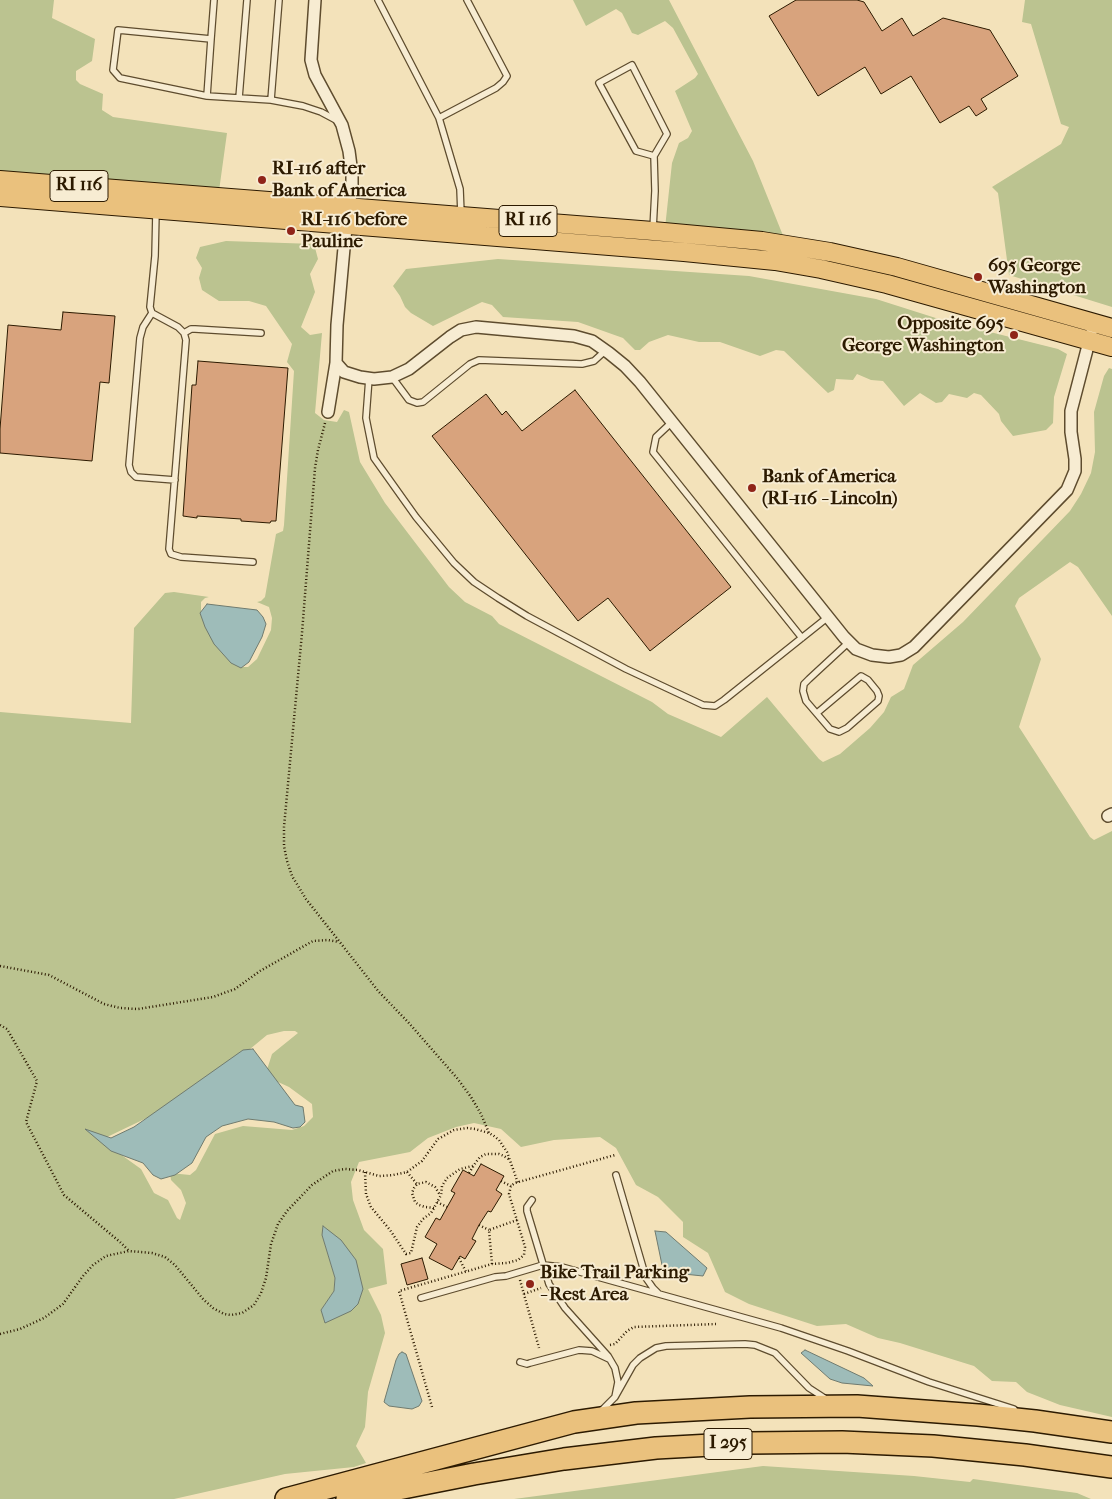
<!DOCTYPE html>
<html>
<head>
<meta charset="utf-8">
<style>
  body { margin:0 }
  canvas { display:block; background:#f3e2ba }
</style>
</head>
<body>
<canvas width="1112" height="1499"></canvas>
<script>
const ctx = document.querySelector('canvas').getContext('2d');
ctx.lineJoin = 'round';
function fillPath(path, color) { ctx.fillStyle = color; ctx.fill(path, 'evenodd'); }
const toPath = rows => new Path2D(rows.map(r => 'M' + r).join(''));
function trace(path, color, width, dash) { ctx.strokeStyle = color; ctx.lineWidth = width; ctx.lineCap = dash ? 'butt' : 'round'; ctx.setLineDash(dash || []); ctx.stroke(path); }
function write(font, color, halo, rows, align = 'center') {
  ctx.font = font + ' "IM FELL French Canon",serif'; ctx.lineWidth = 4; ctx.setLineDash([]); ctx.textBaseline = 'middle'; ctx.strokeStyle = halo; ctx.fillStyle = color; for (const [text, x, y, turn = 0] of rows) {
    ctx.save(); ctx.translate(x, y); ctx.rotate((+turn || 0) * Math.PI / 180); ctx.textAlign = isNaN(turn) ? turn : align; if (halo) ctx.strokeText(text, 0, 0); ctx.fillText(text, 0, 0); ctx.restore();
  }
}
fillPath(toPath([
  [0,0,54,0,52,18,95,39,92,61,76,71,76,80,80,84,103,94,102,110,113,117,227,133,219,191,0,174],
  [573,0,669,0,753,161,786,243,665,228,672,163,679,143,688,138,692,131,675,91,695,78,698,74,673,28,665,21,638,35,632,33,622,13,616,9,586,26],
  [1025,0,1112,0,1112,307,1009,275,998,193,992,187,1061,144,1069,127,1061,124,1031,24,1022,22],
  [226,241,314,244,318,259,310,274,315,292,301,327,310,335,322,333,315,413,324,420,337,422,344,410,349,412,360,462,385,503,449,587,465,602,492,616,499,624,652,702,668,714,721,737,767,697,819,759,823,762,840,754,870,728,884,712,891,697,904,689,913,665,963,622,1070,511,1081,494,1091,473,1095,452,1094,412,1104,376,1109,368,1112,369,1112,616,1078,567,1070,562,1019,598,1015,606,1041,659,1019,727,1090,837,1094,840,1112,831,1112,1417,1060,1405,1027,1392,1016,1382,992,1381,974,1366,900,1343,878,1338,846,1324,817,1326,749,1304,725,1292,708,1253,683,1237,683,1222,658,1197,636,1185,616,1148,600,1137,554,1140,521,1147,501,1129,474,1123,456,1127,428,1138,410,1152,359,1162,351,1182,353,1200,364,1230,383,1249,387,1284,368,1289,381,1315,385,1333,368,1392,365,1427,356,1446,366,1463,354,1467,285,1474,174,1499,0,1499,0,712,131,723,134,628,165,593,174,592,209,597,205,598,201,602,201,616,225,653,243,667,248,667,257,659,271,630,272,618,269,607,257,602,261,601,265,597,276,534,283,531,284,525,294,371,287,362,292,344,266,306,249,301,219,301,202,290,199,278,202,268,196,258,200,247],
  [284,1031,295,1031,298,1033,272,1054,265,1076,289,1087,312,1104,313,1117,304,1126,292,1130,243,1126,215,1134,196,1170,190,1175,170,1173,171,1180,181,1190,186,1203,180,1220,177,1218,168,1200,154,1193,141,1169,102,1141,105,1138,155,1114,244,1054,267,1035],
  [322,1235,351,1311,321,1310,334,1291,335,1278],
  [498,259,749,276,876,299,942,320,1058,349,1067,354,1054,397,1053,423,1046,430,1013,436,1001,421,999,414,981,395,974,393,967,398,949,394,942,402,936,403,920,393,904,406,883,381,871,380,857,374,853,380,836,379,834,390,828,393,784,351,776,350,760,356,720,342,699,342,668,335,649,342,640,350,635,350,623,338,578,322,503,317,492,305,482,302,433,326,411,313,405,307,400,296,393,286,406,269],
  [763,1466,914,1476,970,1482,973,1479,1077,1493,1091,1499,514,1499]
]), '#bbc390');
const water = toPath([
  [207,604,257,610,263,617,266,624,262,637,249,662,241,668,231,663,214,644,205,627,200,613,207,604],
  [253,1049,295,1105,303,1107,305,1122,300,1127,293,1128,274,1122,248,1119,222,1126,206,1137,192,1163,175,1175,161,1179,153,1175,143,1163,111,1151,85,1129,111,1138,134,1127,243,1050,253,1049],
  [323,1226,341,1240,356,1260,363,1289,358,1304,351,1311,325,1323,321,1310,334,1291,335,1278,322,1235,323,1226],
  [655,1231,666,1232,707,1268,703,1276,674,1273,662,1265,655,1231],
  [805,1350,864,1378,873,1386,842,1383,830,1379,801,1353,805,1350],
  [402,1352,406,1354,422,1401,419,1406,412,1409,389,1406,384,1402,396,1360,399,1354,402,1352]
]);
fillPath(water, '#9ebcb9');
trace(water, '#707b6f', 1);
const building = toPath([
  [796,0,857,0,864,2,882,31,902,18,913,36,943,18,990,30,1018,76,981,99,987,109,976,116,969,106,940,123,911,76,881,94,865,67,818,96,769,16,796,0],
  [63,312,115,316,109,383,100,382,92,461,0,453,0,429,8,325,61,330,63,312],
  [198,361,288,368,276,521,271,521,270,523,241,521,241,519,197,516,197,518,183,516,192,385,196,385,198,361],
  [575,390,731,587,650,651,608,598,578,621,432,436,486,394,502,415,506,411,522,431,575,390],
  [481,1164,504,1176,496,1190,502,1194,491,1212,488,1211,479,1225,472,1239,476,1241,465,1259,460,1256,452,1270,429,1258,437,1244,425,1237,436,1218,440,1220,455,1193,451,1191,463,1170,474,1176,481,1164],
  [422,1258,428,1279,407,1285,401,1264,422,1258]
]);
fillPath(building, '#d8a37d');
trace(building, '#2c1a00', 1);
const lane = toPath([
  [378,0,439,118,460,189,461,214],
  [211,39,214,0],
  [207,96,211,39,118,30,113,70,120,78,207,96,271,100,303,106,321,112,336,120],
  [239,98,247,0],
  [271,100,279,0],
  [439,118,496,88,503,82,507,76,467,0],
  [156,212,155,256,150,307,152,313,178,327,184,333,186,340,169,549,171,554,181,557,253,562],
  [653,229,655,191,654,156,636,151,599,83,632,65,667,134,654,156],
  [152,313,143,327,140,338,129,465,131,472,136,477,175,480],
  [184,333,191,329,195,329,261,333],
  [392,377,409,400,417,403,423,402,470,364,479,360,582,364,594,361,606,350],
  [369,378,366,418,374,458,416,517,454,563,474,582,498,598,527,616,626,669,703,705,715,706,724,700,828,617],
  [672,422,656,437,653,452,802,638],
  [817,713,861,676,868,680,877,691,879,696,878,701,847,728,839,732,830,729,806,701,803,691,804,684,809,679,849,642],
  [616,1175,646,1278,653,1288,658,1293],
  [532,1200,527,1207,527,1211,549,1284,565,1308,608,1356,615,1368,618,1382,615,1397,601,1411],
  [421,1298,495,1277,506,1276,543,1265,562,1267,781,1328,848,1351,929,1382,1014,1409],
  [520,1362,527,1364,530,1363,579,1350,592,1351,609,1359],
  [615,1397,633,1365,640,1358,656,1348,666,1346,745,1344,755,1345,775,1353,809,1388,826,1399]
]);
const street = toPath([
  [315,0,311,60,315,75,342,125,349,151,352,174,352,186,345,237,337,325,336,363,344,372,360,377,374,379,392,377,409,369,450,337,461,330,476,327,574,336,592,341,609,353,625,366,640,382,844,637,856,649,872,655,889,657,901,655,914,647,1067,490,1075,471,1075,459,1071,432,1071,411,1091,334],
  [328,412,336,363],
  [1108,816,1112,814]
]);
const primary = toPath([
  [0,180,653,231,762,241,830,252,897,267,1112,328],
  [0,197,684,252,775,261,821,269,887,284,1112,347]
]);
const highway = toPath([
  [286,1499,574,1422,636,1413,750,1407,857,1406,978,1415,1035,1421,1112,1432],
  [347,1499,474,1474,564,1459,656,1448,748,1443,842,1442,933,1446,1025,1455,1112,1467]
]);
trace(lane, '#5e4c2e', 8);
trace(street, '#5e4c2e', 14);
trace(primary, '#2c1a00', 20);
trace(highway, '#2c1a00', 24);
trace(toPath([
  [325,423,318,450,315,468,302,633,284,827,284,846,287,861,292,876,306,899,379,992,408,1022,457,1078,471,1097,481,1114,489,1133],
  [0,966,49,975,104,1004,120,1008,138,1009,213,997,235,989,260,971,313,941,328,940,339,942],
  [0,1025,7,1029,37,1081,26,1122,64,1195,120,1242,129,1251],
  [365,1172,366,1194,371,1207,390,1230,406,1254,411,1253,417,1227,423,1219,431,1213,434,1208,441,1195,442,1186,447,1178,460,1169,473,1166],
  [407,1172,417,1184],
  [469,1173,476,1162,480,1157,486,1154,499,1154,504,1156,510,1160],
  [501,1181,511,1186],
  [437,1202,447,1207],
  [434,1208,425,1207,419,1205,415,1202,412,1193,414,1188,417,1184,426,1182,435,1187,440,1195],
  [479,1225,489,1230],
  [459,1258,466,1272],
  [492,1264,489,1230,517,1220],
  [520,1280,539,1348],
  [524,1294,541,1288],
  [0,1334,20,1329,44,1318,63,1304,83,1276,93,1265,106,1256,129,1251,152,1253,165,1257,175,1265,203,1299,213,1308,224,1314,231,1315,242,1313,254,1305,261,1293,266,1278,271,1244,278,1224,287,1211,312,1185,333,1171,345,1169,358,1170,379,1176,393,1175,407,1172,422,1161,438,1139,454,1130,467,1128,475,1129,489,1133,494,1136,499,1140,507,1152,518,1183],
  [610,1345,615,1344,627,1331,634,1327,716,1324],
  [432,1407,399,1291,492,1264,507,1263,518,1260,524,1255,525,1247,509,1194,511,1186,515,1183,615,1155]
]), '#2c1a00', 2.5, [1, 2.5]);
trace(lane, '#f7ecd2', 5.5);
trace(street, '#f7ecd2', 11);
trace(primary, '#eac17d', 18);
trace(highway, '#eac17d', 21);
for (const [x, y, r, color] of [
  [262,180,5,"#8f2418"],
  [291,231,5,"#8f2418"],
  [978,277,5,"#8f2418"],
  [1014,335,5,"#8f2418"],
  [752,488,5,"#8f2418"],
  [530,1284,5,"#8f2418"]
]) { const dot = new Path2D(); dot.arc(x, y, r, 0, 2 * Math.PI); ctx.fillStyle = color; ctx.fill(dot); trace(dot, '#f7ecd2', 2); }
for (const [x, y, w] of [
  [79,186,58],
  [528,221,58],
  [728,1444,48]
]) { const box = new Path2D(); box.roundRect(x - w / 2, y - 15.5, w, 31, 4); ctx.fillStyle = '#f7ecd2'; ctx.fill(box); trace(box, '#2c1a00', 1); }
write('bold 18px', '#2c1a00', null, [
  ["RI 116",79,186],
  ["RI 116",528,221],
  ["I 295",728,1444]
]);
write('bold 19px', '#2c1a00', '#f7ecd2', [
  ["RI-116 after",272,169],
  ["Bank of America",272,191],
  ["RI-116 before",301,220],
  ["Pauline",301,242],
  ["695 George",988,266],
  ["Washington",988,288],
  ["Opposite 695",1004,324,"right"],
  ["George Washington",1004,346,"right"],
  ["Bank of America",762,477],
  ["(RI-116 - Lincoln)",762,499],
  ["Bike Trail Parking",540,1273],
  ["- Rest Area",540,1295]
], 'left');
</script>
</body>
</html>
